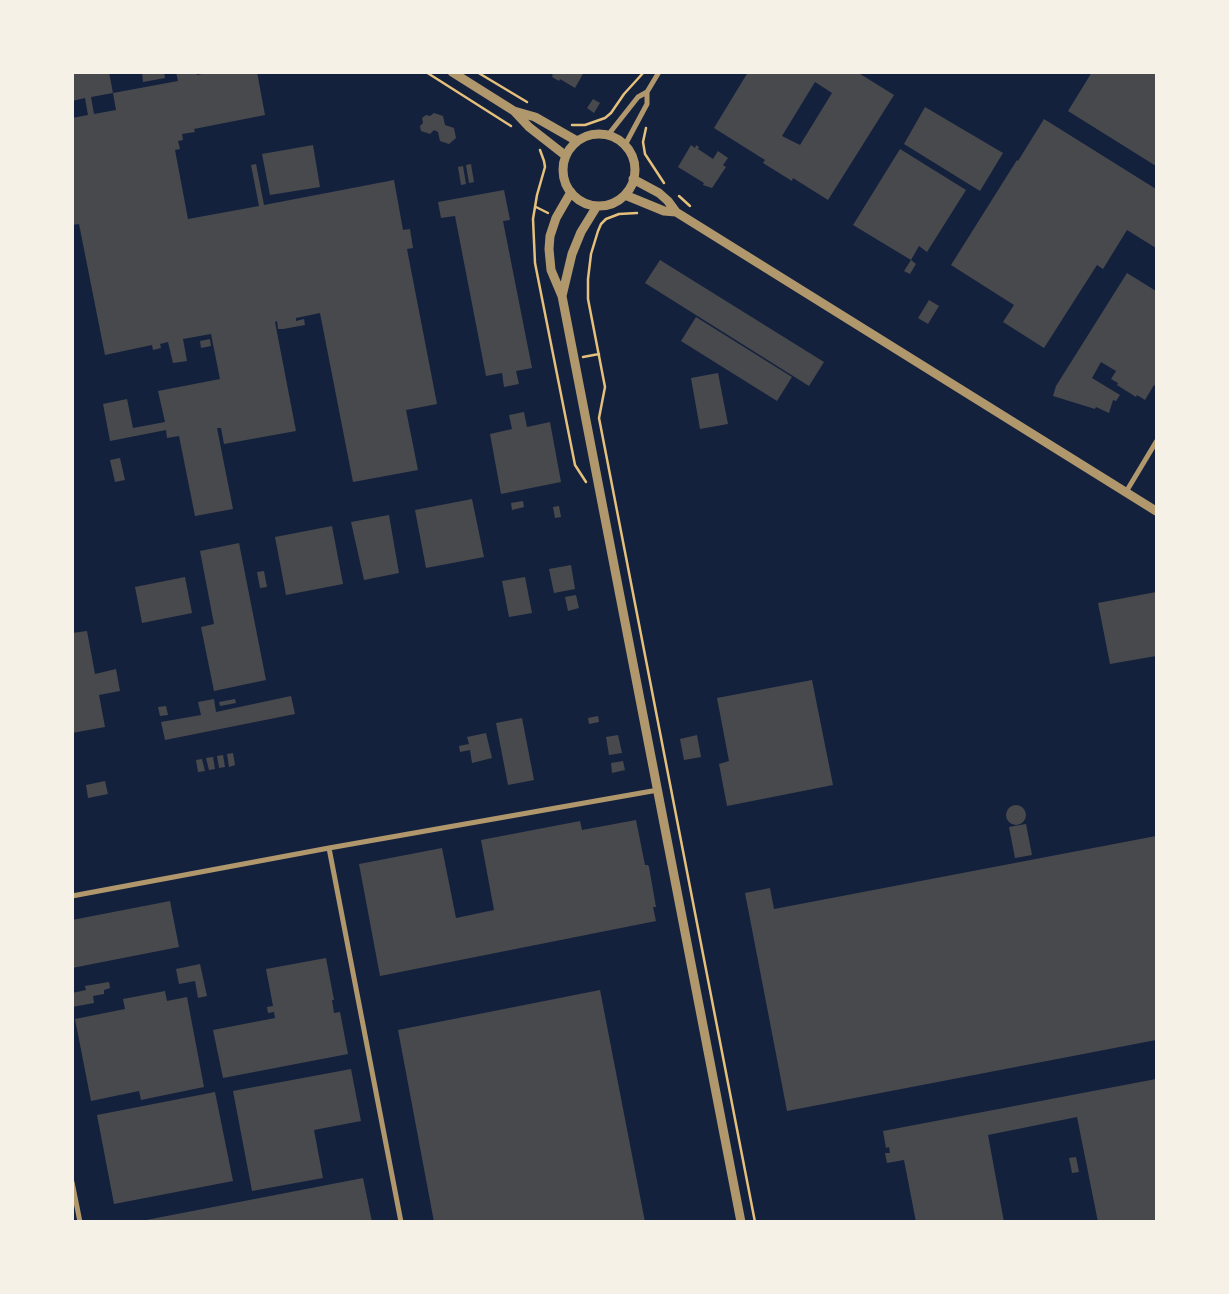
<!DOCTYPE html>
<html>
<head>
<meta charset="utf-8">
<style>
  body { margin:0 }
  #map { position:relative; width:1229px; height:1294px; overflow:hidden; background:#14213d; font-family:Commissioner,sans-serif }
  canvas { display:block }
  .frame { position:absolute; inset:0; border:74px solid #f6f1e7; pointer-events:none }
</style>
</head>
<body>
<div id="map">
<canvas width="1229" height="1294"></canvas>
<div class="frame"></div>
</div>
<script>
const ctx = document.querySelector('canvas').getContext('2d');
ctx.lineJoin = 'round';
function fillPath(path, color) { ctx.fillStyle = color; ctx.fill(path, 'evenodd'); }
const toPath = rows => new Path2D(rows.map(r => 'M' + r).join(''));
function trace(path, color, width, dash) { ctx.strokeStyle = color; ctx.lineWidth = width; ctx.lineCap = dash ? 'butt' : 'round'; ctx.setLineDash(dash || []); ctx.stroke(path); }
fillPath(toPath([
  [78,72,109,72,113,93,91,97,94,114,116,110,113,93,178,81,176,72,196,72,197,75,202,74,202,72,257,72,265,115,194,129,195,132,182,134,183,140,178,141,180,149,175,150,188,219,259,206,251,165,256,164,264,205,394,180,403,230,410,229,413,248,407,249,437,404,406,410,418,470,353,482,320,313,296,318,296,321,304,319,305,325,283,329,278,329,277,321,275,322,296,431,224,444,221,428,217,428,233,509,195,516,179,436,167,438,166,430,110,441,103,404,127,399,133,428,165,422,158,391,220,379,211,334,183,339,187,361,173,363,168,342,160,344,161,348,153,350,152,345,105,355,79,224,72,225,72,118,88,115,85,98,72,101,72,74],
  [142,72,164,72,165,78,143,82],
  [549,72,584,72,575,88,560,79,559,81,552,77,553,75],
  [748,72,857,72,894,95,828,200,793,178,792,181,763,163,765,160,714,128],
  [815,82,832,93,800,145,782,136],
  [1092,72,1156,72,1156,166,1068,111],
  [593,99,600,103,594,113,587,108],
  [925,107,1003,153,980,191,904,144],
  [434,113,443,116,445,125,454,128,456,138,449,144,440,141,438,132,434,130,430,134,421,131,420,126,423,123,422,118,426,115,430,116],
  [1044,119,1156,189,1156,248,1127,230,1103,269,1097,265,1044,348,1003,322,1014,305,951,265,1017,160,1018,161],
  [313,145,320,187,270,195,262,154],
  [691,145,695,148,696,145,699,147,698,149,713,159,718,151,728,158,723,165,726,167,712,188,703,185,704,183,678,167],
  [900,149,966,190,927,252,919,246,911,260,853,225],
  [471,164,474,182,469,183,466,165],
  [463,166,466,184,461,185,458,167],
  [504,190,510,220,503,221,532,368,516,371,519,384,504,387,502,373,486,376,455,216,441,218,438,202],
  [660,260,824,362,809,386,645,283],
  [911,260,916,264,910,274,904,271],
  [1127,273,1156,291,1156,386,1154,385,1145,400,1137,395,1136,397,1117,385,1118,383,1111,379,1116,371,1101,362,1092,378,1120,395,1116,401,1113,400,1109,413,1096,407,1095,409,1053,396,1056,386],
  [929,300,939,306,928,324,918,318],
  [696,317,792,377,777,401,681,341],
  [210,339,211,346,201,348,200,341],
  [718,373,728,424,700,429,691,378],
  [524,412,527,427,550,422,561,482,501,494,490,434,512,429,509,415],
  [120,458,125,480,115,482,110,460],
  [472,499,484,557,426,568,415,510],
  [523,501,524,507,512,510,511,503],
  [559,506,561,517,555,518,553,507],
  [389,515,399,573,364,580,351,522],
  [332,526,343,584,286,595,275,537],
  [239,543,266,680,214,691,201,627,214,624,200,551],
  [571,565,575,589,554,593,549,569],
  [264,571,267,587,260,588,257,572],
  [185,577,192,613,142,623,135,587],
  [525,577,532,613,509,617,502,581],
  [1156,592,1156,656,1110,664,1098,603],
  [576,595,579,608,568,611,565,597],
  [87,631,95,674,116,669,120,691,99,695,105,727,72,733,72,633],
  [812,680,833,785,727,806,719,764,729,761,717,698],
  [291,696,295,714,165,740,161,722,201,715,198,702,214,699,216,712],
  [235,699,236,703,220,706,219,702],
  [166,706,168,715,160,716,158,707],
  [598,716,599,722,589,724,588,718],
  [522,718,534,780,508,785,496,723],
  [486,733,492,758,472,763,470,750,460,752,459,746,469,744,467,737],
  [618,735,622,753,609,755,606,737],
  [697,735,701,757,684,760,680,739],
  [233,753,235,765,229,767,227,754],
  [223,755,225,767,219,768,217,756],
  [213,757,215,769,209,770,206,758],
  [202,759,205,771,198,772,196,760],
  [623,761,625,770,612,773,611,763],
  [105,781,108,794,88,798,86,785],
  '1006 815a10 10 0 1 1 20 0a10 10 0 1 1-20 0Z',
  [636,820,645,865,648,865,649,867,656,907,653,907,656,921,380,976,359,864,442,848,456,918,494,910,481,840,580,821,582,830],
  [1026,824,1032,855,1015,858,1009,827],
  [1156,836,1156,1040,787,1111,745,893,770,888,774,909],
  [170,901,179,947,72,968,72,920],
  [326,958,334,1000,332,1000,334,1013,340,1012,348,1054,223,1078,213,1030,275,1018,274,1012,268,1013,267,1007,273,1006,266,969],
  [200,964,207,996,198,998,195,981,179,984,176,969],
  [109,982,110,988,104,990,104,994,93,996,94,1003,72,1007,72,993,86,990,85,986],
  [600,990,645,1222,434,1222,398,1030],
  [165,991,167,1001,187,997,204,1087,141,1100,139,1091,91,1101,75,1019,125,1009,123,999],
  [351,1069,361,1121,314,1130,323,1178,252,1191,233,1091],
  [1156,1079,1156,1222,1098,1222,1077,1117,988,1135,1004,1222,916,1222,904,1160,887,1163,885,1153,890,1153,889,1147,886,1148,883,1131],
  [215,1092,233,1181,114,1204,97,1115],
  [1076,1157,1079,1172,1072,1173,1069,1158],
  [363,1178,372,1222,141,1222,141,1221]
]), '#48494c');
trace(toPath([
  [426,72,511,126],
  [477,72,527,102],
  [572,125,585,125,605,118,611,113,624,94,644,72],
  [646,128,643,142,645,154,664,183],
  [540,150,544,161,545,167,537,195,533,219,535,263,575,465,586,482],
  [679,196,690,206],
  [536,207,548,213],
  [637,213,619,214,606,219,601,224,598,231,591,254,588,279,588,299,605,387,599,418,755,1222],
  [583,357,599,354]
]), '#e5c07b', 2.5);
trace(toPath([
  [608,135,638,97,647,92,659,72],
  [625,145,647,104,647,92],
  [1126,492,1156,442],
  [329,848,401,1222],
  [72,896,329,848,658,790],
  [72,1182,80,1222]
]), '#b1986c', 5);
trace(toPath([
  [452,72,514,111,535,117,577,141],
  [514,111,529,127,566,156],
  '563 170a36 36 0 1 1 72 0a36 36 0 1 1-72 0Z',
  [633,179,659,193,668,201,676,212,1156,511],
  [571,192,556,218,550,236,549,249,551,270,562,296,741,1222],
  [625,195,664,211,676,212],
  [562,296,572,254,581,232,597,206]
]), '#b1986c', 9);
</script>
</body>
</html>
